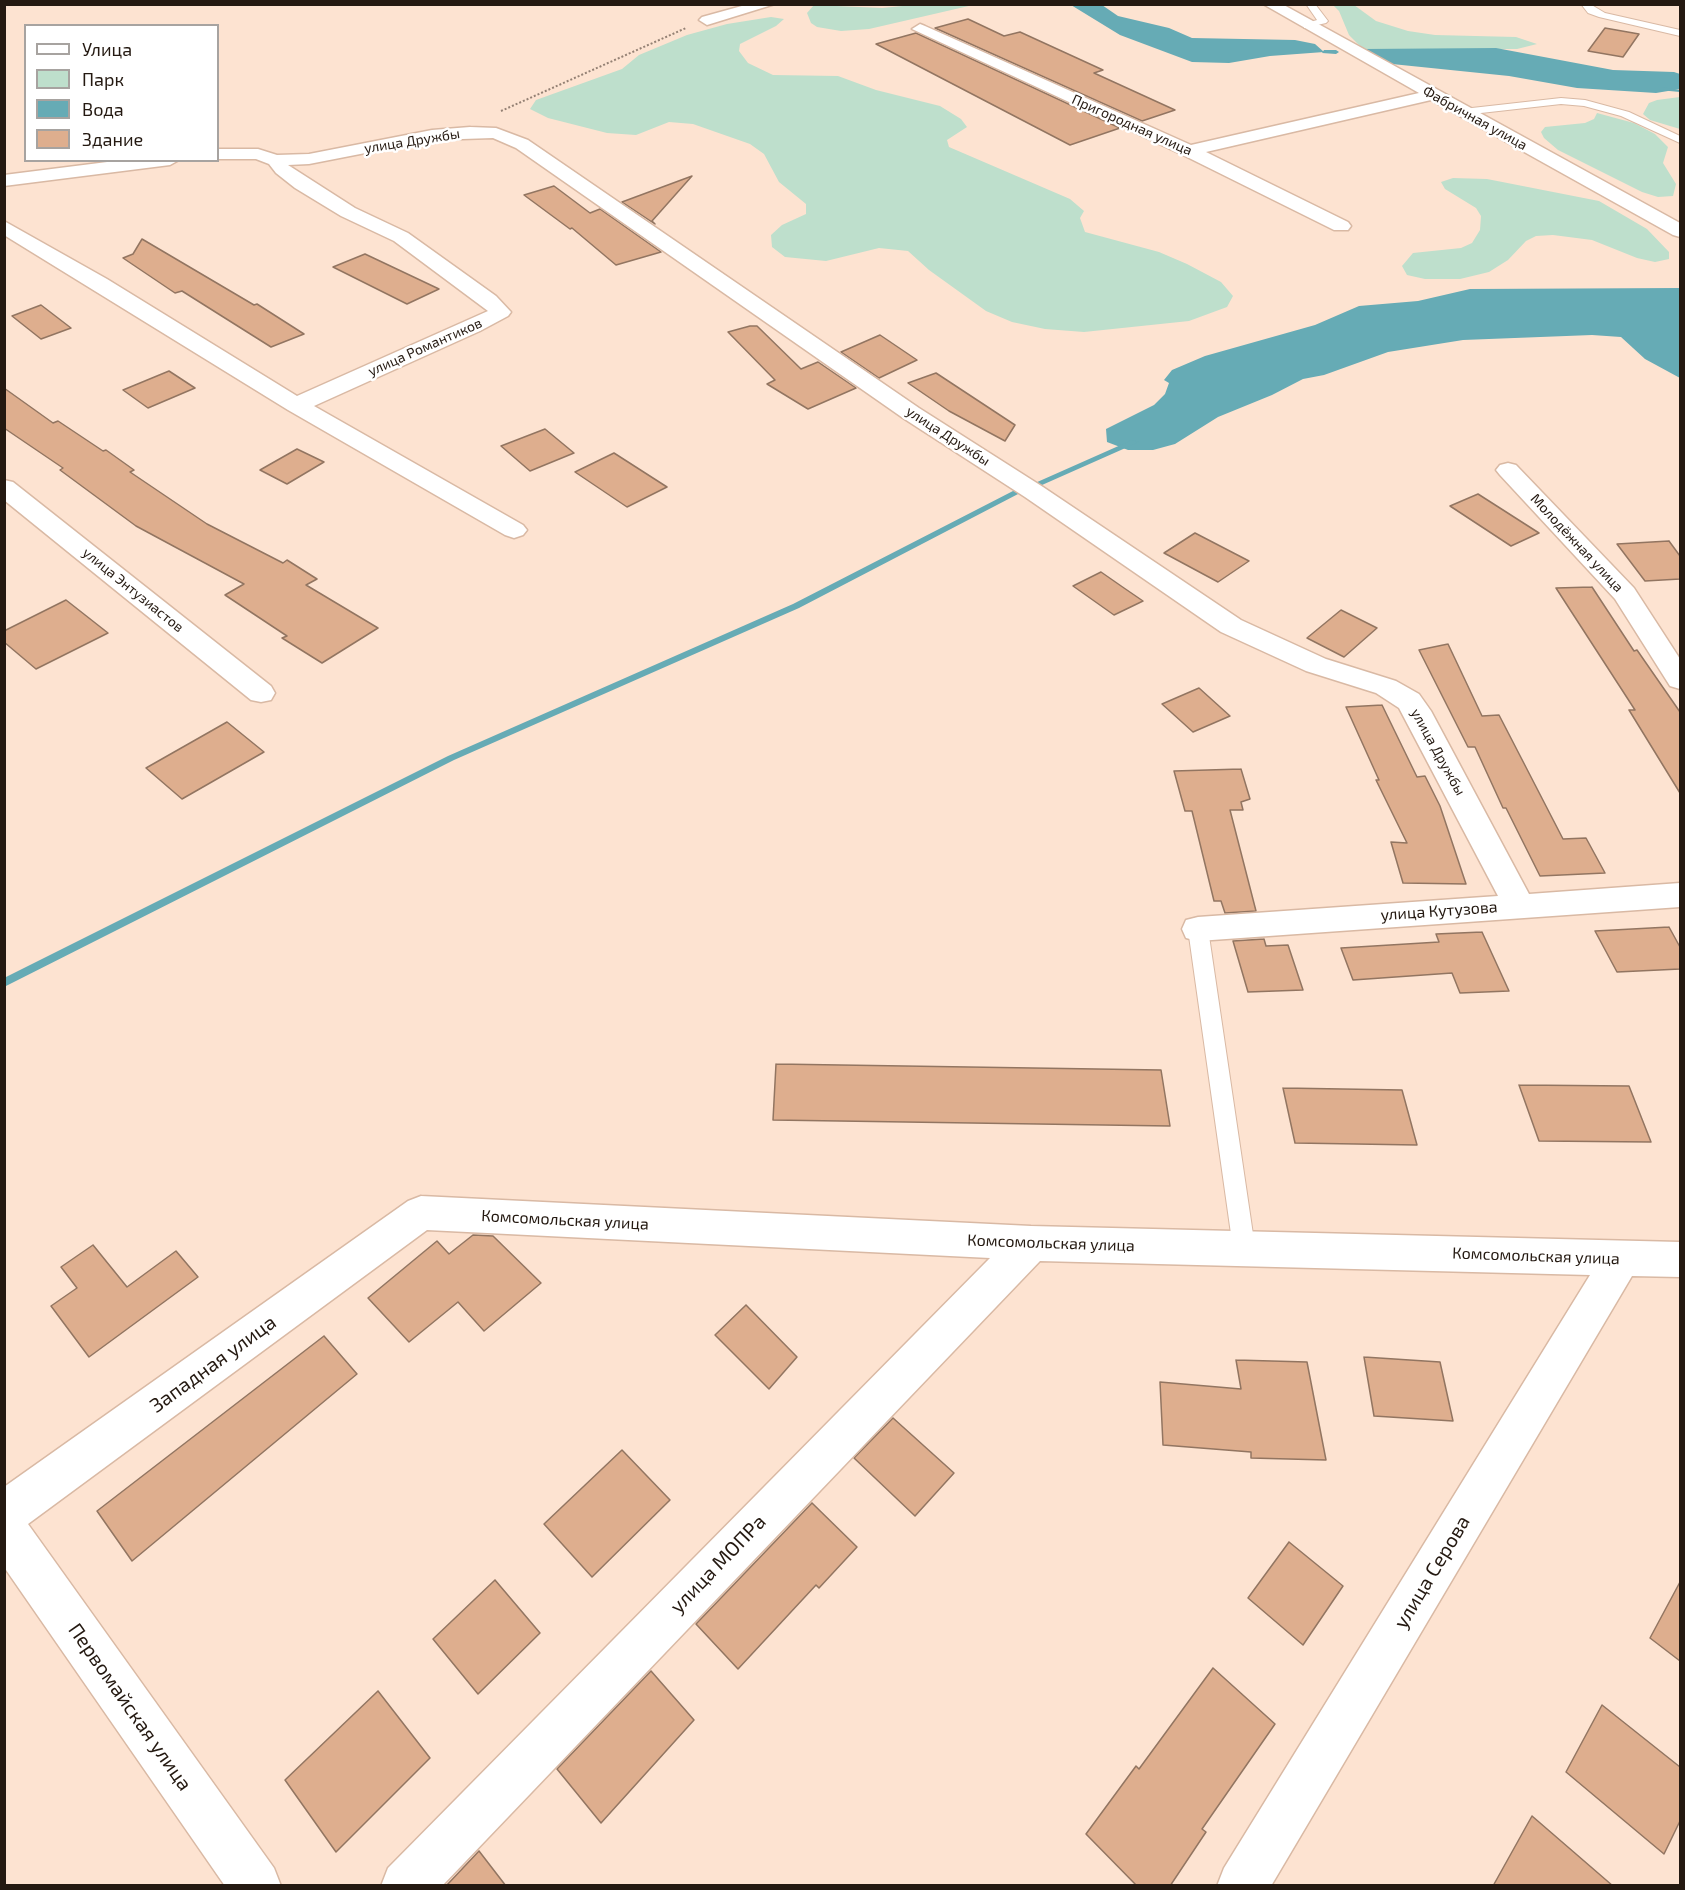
<!DOCTYPE html>
<html>
<head>
<meta charset="utf-8">
<style>
  body { margin:0 }
  #map { position:relative; width:1685px; height:1890px; overflow:hidden; background:#fde3d1; font-family:"Exo 2",sans-serif }
  canvas { display:block }
  .frame { position:absolute; inset:0; border:6px solid #241911; pointer-events:none }
  .legend { position:absolute; left:24px; top:24px; width:195px; height:138px; box-sizing:border-box; background:#fff; border:2px solid #a7a3a0; margin:0; padding:8px 10px; list-style:none; font-size:18px; color:#241911 }
  .legend li { display:flex; align-items:center; gap:12px; height:30px }
  .legend b { width:30px; border:2px solid #a7a3a0 }
</style>
</head>
<body>
<div id="map">
<canvas width="1685" height="1890"></canvas>
<div class="frame"></div>
<ul class="legend">
<li><b style="height:8px;background:#fff"></b>Улица</li>
<li><b style="height:16px;background:#bedfcc"></b>Парк</li>
<li><b style="height:16px;background:#66abb5"></b>Вода</li>
<li><b style="height:16px;background:#deae8e"></b>Здание</li>
</ul>
</div>
<script>
const ctx = document.querySelector('canvas').getContext('2d');
ctx.lineJoin = 'round';
function fillPath(path, color) { ctx.fillStyle = color; ctx.fill(path, 'evenodd'); }
const toPath = rows => new Path2D(rows.map(r => 'M' + r).join(''));
function trace(path, color, width, dash) { ctx.strokeStyle = color; ctx.lineWidth = width; ctx.lineCap = dash ? 'butt' : 'round'; ctx.setLineDash(dash || []); ctx.stroke(path); }
function write(font, color, halo, rows, align = 'center') {
  ctx.font = font + ' "Exo 2",sans-serif'; ctx.lineWidth = 5; ctx.setLineDash([]); ctx.textBaseline = 'middle'; ctx.strokeStyle = halo; ctx.fillStyle = color; for (const [text, x, y, turn = 0] of rows) {
    ctx.save(); ctx.translate(x, y); ctx.rotate((+turn || 0) * Math.PI / 180); ctx.textAlign = isNaN(turn) ? turn : align; if (halo) ctx.strokeText(text, 0, 0); ctx.fillText(text, 0, 0); ctx.restore();
  }
}
fillPath(toPath([
  [923,4,973,5,869,29,841,31,817,27,811,23,807,13,814,5,882,8],
  [1333,5,1354,5,1376,21,1408,31,1435,35,1516,37,1537,44,1517,49,1363,49,1349,35,1339,11],
  [771,17,784,19,776,26,740,44,739,51,748,63,773,75,838,76,876,90,940,106,961,119,967,127,947,140,949,147,1070,199,1084,211,1080,218,1085,232,1159,252,1187,264,1221,282,1233,296,1227,307,1189,321,1084,332,1045,329,1012,322,986,311,929,270,908,251,879,248,826,261,785,257,772,247,771,235,782,225,806,214,806,204,779,182,764,154,750,144,693,124,669,122,636,135,607,133,548,118,530,109,536,100,622,69,639,55,687,35,727,24],
  [1680,97,1680,129,1650,120,1643,114,1649,103,1657,100],
  [1597,113,1634,123,1655,134,1668,147,1663,163,1676,184,1673,196,1658,197,1642,192,1558,150,1544,138,1541,132,1545,127,1585,123,1594,119],
  [1453,178,1487,179,1599,201,1647,229,1669,252,1669,259,1655,262,1637,258,1592,240,1553,235,1536,236,1526,241,1508,260,1489,272,1460,279,1425,279,1407,275,1402,266,1413,253,1461,248,1472,243,1480,230,1481,216,1476,208,1445,189,1441,182]
]), '#bedfcc');
fillPath(toPath([
  [1071,5,1102,5,1118,16,1169,28,1192,38,1295,40,1315,44,1324,52,1270,56,1229,63,1192,62,1120,35],
  [1496,48,1613,70,1674,72,1680,74,1680,89,1656,93,1577,88,1509,76,1392,64,1381,61,1363,49],
  [1680,288,1680,378,1645,359,1621,337,1592,335,1463,340,1388,352,1324,375,1303,379,1272,395,1218,417,1175,444,1153,450,1128,450,1107,442,1106,429,1154,405,1165,394,1169,383,1164,380,1172,370,1205,356,1315,325,1359,306,1418,301,1470,289]
]), '#66abb5');
fillPath(toPath([
  [1324,50,1336,50,1339,52,1336,54,1322,53,1324,50],
  [1661,87,1680,90,1680,92,1659,90,1661,87],
  [1132,440,1139,442,1042,485,1035,483,1132,440],
  [1013,491,1019,491,1020,493,799,608,454,760,4,987,4,978,448,756,793,604,1013,491]
]), '#66abb5');
const building = toPath([
  [968,19,1004,36,1020,32,1103,70,1094,73,1175,110,1142,121,935,28,968,19],
  [1605,28,1639,34,1623,57,1588,51,1605,28],
  [916,33,1120,128,1070,145,876,44,916,33],
  [692,176,652,221,655,224,622,202,692,176],
  [554,186,590,213,600,209,661,252,616,265,572,228,570,229,524,195,554,186],
  [142,239,254,305,257,304,304,334,271,347,182,291,175,293,123,258,133,254,142,239],
  [365,254,439,289,407,304,333,267,365,254],
  [41,305,71,328,41,339,12,316,41,305],
  [750,326,757,326,801,369,818,362,856,388,808,409,767,384,775,380,728,332,750,326],
  [880,335,917,360,879,378,841,352,880,335],
  [169,371,195,388,148,408,123,390,169,371],
  [936,373,1015,425,1005,441,949,411,908,383,936,373],
  [4,388,53,423,58,421,103,451,106,450,134,470,130,472,207,524,283,563,287,560,317,579,306,585,378,628,322,663,282,638,287,636,225,595,244,584,136,526,60,470,63,468,4,428,4,388],
  [545,429,574,453,530,471,501,446,545,429],
  [297,449,324,462,287,484,260,470,297,449],
  [614,453,667,487,627,507,575,472,614,453],
  [1478,494,1539,533,1511,546,1450,506,1478,494],
  [1195,533,1249,561,1218,582,1164,553,1195,533],
  [1669,541,1680,556,1680,579,1645,581,1617,544,1669,541],
  [1101,572,1124,588,1143,601,1114,615,1073,586,1101,572],
  [1592,587,1634,651,1637,650,1680,712,1680,793,1629,710,1635,710,1556,588,1592,587],
  [66,600,108,633,36,669,4,642,4,631,66,600],
  [1341,610,1377,628,1344,657,1307,638,1341,610],
  [1448,644,1482,716,1499,715,1563,839,1586,838,1605,873,1540,876,1506,808,1503,808,1475,747,1468,747,1419,650,1448,644],
  [1199,688,1230,716,1193,732,1162,704,1199,688],
  [1382,705,1417,777,1425,776,1440,806,1466,884,1403,883,1391,842,1407,843,1376,780,1379,780,1346,707,1382,705],
  [227,722,264,752,182,799,146,768,227,722],
  [1241,769,1250,799,1241,802,1243,810,1230,810,1256,911,1225,913,1221,901,1214,901,1192,811,1185,811,1174,771,1241,769],
  [1669,927,1680,947,1680,969,1617,972,1595,931,1669,927],
  [1482,932,1509,991,1460,993,1452,973,1353,980,1341,948,1439,942,1436,934,1482,932],
  [1264,939,1266,946,1288,945,1303,990,1248,992,1233,941,1264,939],
  [776,1064,1161,1070,1170,1126,773,1120,776,1064],
  [1519,1085,1629,1086,1651,1142,1539,1141,1519,1085],
  [1283,1088,1402,1090,1417,1145,1295,1143,1283,1088],
  [473,1235,493,1236,541,1283,484,1331,458,1302,409,1342,368,1298,437,1241,449,1254,473,1235],
  [93,1245,127,1287,176,1251,198,1277,89,1357,51,1306,77,1288,61,1267,93,1245],
  [746,1305,797,1357,769,1389,715,1335,746,1305],
  [324,1336,357,1374,132,1561,97,1511,324,1336],
  [1364,1357,1440,1362,1453,1421,1374,1416,1364,1357],
  [1236,1360,1307,1362,1326,1460,1251,1458,1251,1452,1163,1445,1160,1382,1241,1389,1236,1360],
  [893,1418,954,1473,915,1516,854,1458,893,1418],
  [622,1450,670,1500,592,1577,544,1524,622,1450],
  [812,1503,857,1547,819,1588,816,1585,738,1669,696,1624,812,1503],
  [1289,1542,1343,1586,1303,1645,1248,1598,1289,1542],
  [495,1580,540,1633,478,1694,433,1639,495,1580],
  [1680,1582,1680,1661,1650,1638,1680,1582],
  [1213,1668,1275,1724,1202,1829,1206,1832,1170,1886,1137,1886,1086,1834,1136,1766,1139,1769,1213,1668],
  [651,1671,694,1720,601,1823,557,1769,651,1671],
  [378,1691,430,1758,336,1852,285,1780,378,1691],
  [1602,1705,1680,1767,1680,1821,1664,1854,1566,1772,1602,1705],
  [1532,1816,1613,1886,1493,1886,1532,1816],
  [479,1851,506,1886,446,1886,479,1851]
]);
fillPath(building, '#deae8e');
trace(building, '#927561', 1.5);
const lane = toPath([
  [1306,4,1315,4,1328,21,1326,23,1304,28,1304,24,1317,20,1306,4],
  [1581,4,1590,4,1605,13,1680,30,1680,36,1599,17,1588,13,1581,4],
  [1561,98,1585,100,1629,112,1680,136,1680,143,1621,116,1584,106,1561,104,1463,115,1458,112,1463,109,1561,98],
  [1198,922,1205,924,1208,929,1255,1248,1252,1255,1244,1258,1236,1255,1233,1248,1188,929,1191,924,1198,922]
]);
const street = toPath([
  [749,4,775,4,707,25,699,20,702,17,749,4],
  [1263,4,1282,4,1680,223,1680,237,1673,235,1431,100,1206,152,1348,222,1351,226,1348,230,1334,230,1183,155,912,29,920,24,925,26,1191,145,1419,93,1263,4],
  [470,127,496,128,528,140,919,408,1043,487,1241,620,1326,659,1396,681,1419,694,1431,711,1529,894,1680,883,1680,907,1198,941,1186,938,1182,929,1186,920,1198,917,1498,896,1399,708,1376,693,1306,671,1221,632,1025,497,903,418,516,148,493,138,432,140,309,164,288,165,355,208,408,233,496,296,511,312,508,316,480,331,314,406,523,525,527,530,523,535,514,538,505,535,288,410,4,235,4,221,107,279,297,396,488,311,394,241,341,216,295,188,276,173,269,164,256,159,218,159,218,149,258,149,277,155,309,154,432,130,470,127],
  [123,160,179,160,170,165,4,186,4,175,123,160],
  [1508,463,1516,465,1634,588,1680,659,1680,689,1670,686,1615,599,1500,475,1496,470,1500,465,1508,463],
  [4,480,13,482,271,686,275,693,271,700,261,702,251,700,4,500,4,480],
  [421,1196,1031,1226,1680,1242,1680,1277,1632,1276,1271,1886,1217,1886,1224,1868,1590,1275,1040,1261,442,1886,381,1886,388,1868,990,1258,427,1230,28,1524,274,1868,281,1886,225,1886,4,1567,4,1487,408,1201,421,1196]
]);
trace(lane, '#d9b9a4', 2);
trace(street, '#d9b9a4', 3);
trace(toPath([
  [501,111,686,28]
]), '#948174', 2, [2, 2]);
fillPath(lane, '#fff');
fillPath(street, '#fff');
write('14px', '#241911', '#fff', [
  ["Фабричная улица",1475,118,29],
  ["Пригородная улица",1132,125,24],
  ["улица Дружбы",412,141,-9],
  ["улица Романтиков",425,347,-24],
  ["улица Дружбы",948,436,33],
  ["Молодёжная улица",1577,543,47],
  ["улица Энтузиастов",133,590,39],
  ["улица Дружбы",1438,752,61]
]);
write('16px', '#241911', '#fff', [
  ["улица Кутузова",1439,911,-4],
  ["Комсомольская улица",565,1220,3],
  ["Комсомольская улица",1051,1243,2],
  ["Комсомольская улица",1536,1256,2]
]);
write('20px', '#241911', '#fff', [
  ["Западная улица",213,1364,-36],
  ["улица МОПРа",718,1564,-46],
  ["улица Серова",1432,1572,-59],
  ["Первомайская улица",130,1707,55]
]);
</script>
</body>
</html>
